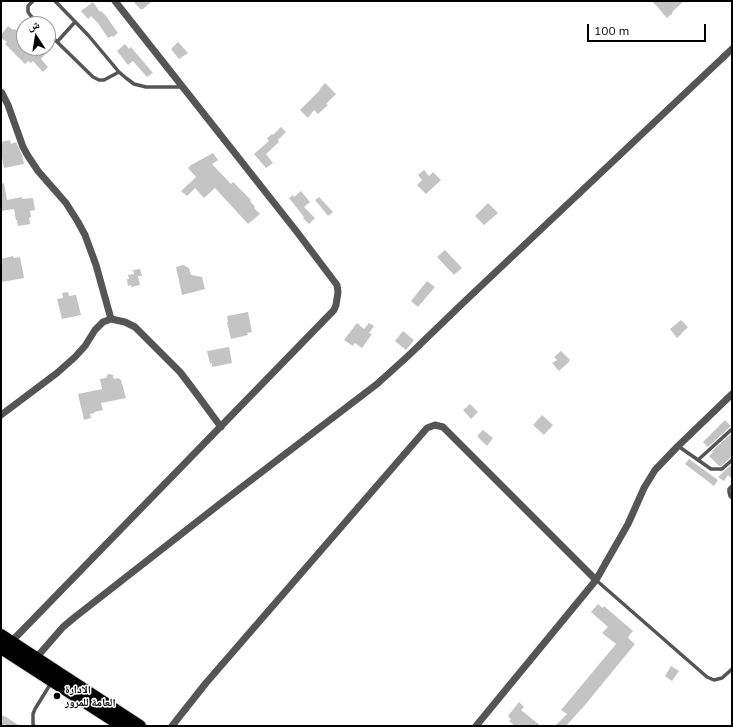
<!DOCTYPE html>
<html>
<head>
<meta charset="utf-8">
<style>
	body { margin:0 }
	#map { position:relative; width:733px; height:727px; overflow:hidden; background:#fff; font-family:Mulish,"Noto Naskh Arabic",sans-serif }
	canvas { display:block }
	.frame { position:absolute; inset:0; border:2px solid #000; pointer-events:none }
	.north { position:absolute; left:16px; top:16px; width:40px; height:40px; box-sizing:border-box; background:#fff; border:1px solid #999; border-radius:50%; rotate:348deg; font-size:11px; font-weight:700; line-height:16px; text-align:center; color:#000 }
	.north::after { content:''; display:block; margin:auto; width:14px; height:18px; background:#000; clip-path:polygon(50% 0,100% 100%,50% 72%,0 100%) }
	.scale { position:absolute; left:587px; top:24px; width:119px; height:18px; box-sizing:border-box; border:2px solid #000; border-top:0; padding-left:5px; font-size:12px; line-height:14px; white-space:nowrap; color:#000; -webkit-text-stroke:3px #fff; paint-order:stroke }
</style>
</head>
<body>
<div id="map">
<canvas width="733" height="727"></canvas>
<div class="frame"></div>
<div class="north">ش</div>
<div class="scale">100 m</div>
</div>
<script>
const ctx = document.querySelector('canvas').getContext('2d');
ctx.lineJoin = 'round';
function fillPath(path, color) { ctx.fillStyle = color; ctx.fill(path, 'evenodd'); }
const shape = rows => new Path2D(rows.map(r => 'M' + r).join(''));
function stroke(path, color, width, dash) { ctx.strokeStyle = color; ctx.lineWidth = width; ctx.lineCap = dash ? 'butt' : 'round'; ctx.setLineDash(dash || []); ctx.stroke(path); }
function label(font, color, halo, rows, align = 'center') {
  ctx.font = font + ' Mulish,"Noto Naskh Arabic",sans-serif'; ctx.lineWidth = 3; ctx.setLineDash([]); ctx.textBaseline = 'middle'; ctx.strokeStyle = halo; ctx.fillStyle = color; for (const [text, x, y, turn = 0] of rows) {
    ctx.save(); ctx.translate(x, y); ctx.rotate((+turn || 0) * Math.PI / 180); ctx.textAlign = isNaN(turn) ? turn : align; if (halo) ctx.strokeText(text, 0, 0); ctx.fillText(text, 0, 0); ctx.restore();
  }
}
fillPath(shape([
	[133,1,152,1,143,9,140,9],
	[652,1,684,1,672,12,673,13,667,18],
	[93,2,100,12,101,11,106,16,118,33,113,37,112,36,108,38,98,23,91,16,88,19,81,11],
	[8,26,13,30,13,29,17,30,24,37,24,48,50,48,41,59,48,67,43,72,33,61,31,63,28,61,25,64,5,44,7,42,1,38,1,35],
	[178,42,188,53,179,59,171,49],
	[125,44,129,49,131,47,153,73,147,77,133,61,128,65,121,56,117,51],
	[325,83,336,94,326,104,328,105,318,114,314,110,308,118,300,110,320,90,319,90],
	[281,127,286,132,278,140,279,142,266,154,273,163,266,168,254,154,269,141,267,138,272,134,273,135],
	[10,140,11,144,16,142,22,155,24,164,4,168,1,153,1,142],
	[213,153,218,160,212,164,231,184,233,182,251,200,250,201,255,207,254,208,260,214,248,224,215,188,204,198,195,188,187,196,181,191,196,177,188,168,191,165],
	[424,170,429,176,433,172,441,180,426,194,417,185,422,180,418,175],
	[4,183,7,200,22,197,22,199,33,198,35,210,30,211,31,217,29,218,30,224,18,226,17,220,16,220,14,209,1,211,1,184],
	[301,191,310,202,304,207,315,218,309,224,303,218,304,217,289,198,293,195,294,197],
	[319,197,333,212,328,216,315,200],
	[488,203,498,213,484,225,475,216],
	[445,250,462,268,454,275,437,257],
	[13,256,14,258,20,257,24,278,2,282,1,278,1,259],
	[183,265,189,268,191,275,202,277,205,289,182,295,176,267],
	[140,269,142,276,138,276,140,285,131,287,131,285,128,286,127,279,129,279,128,275,134,274,133,270],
	[427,281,435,287,418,307,411,301],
	[68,292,69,296,76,295,81,315,62,319,57,299,63,298,62,293],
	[248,312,252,332,247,333,248,335,231,339,227,322,228,322,227,316],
	[681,320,688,327,677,338,670,329],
	[357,323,364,329,369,323,374,326,369,333,372,334,362,348,355,343,353,346,344,340],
	[403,331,414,340,406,350,395,341],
	[229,347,232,363,212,367,212,363,210,364,207,351],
	[561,351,570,360,569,361,570,361,559,371,552,363,557,360,554,357],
	[109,374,113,375,114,379,118,378,121,380,126,398,101,403,103,410,94,412,95,413,90,414,91,418,84,420,78,394,102,389,100,379,106,378,107,375],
	[470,404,478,412,471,419,463,410],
	[542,415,553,425,544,435,533,425],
	[725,420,731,426,708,447,703,442],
	[483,430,493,438,487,446,477,436],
	[732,433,732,457,730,458,721,466,719,466,709,456,713,452,712,451],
	[689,459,718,480,714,486,685,464],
	[732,464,732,479,728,475,724,481,718,477],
	[598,604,603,608,604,606,633,631,628,637,629,638,628,638,635,644,585,705,566,726,555,726,567,714,561,710,616,644,602,633,608,627,591,612],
	[671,666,679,671,672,681,665,676],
	[519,702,524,707,521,710,541,726,515,726,509,721,511,719,508,716],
	[1,715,6,717,20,726,1,726]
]), '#c4c4c4');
const highway = shape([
	[1,635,140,726],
	[1,648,122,726]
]);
stroke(highway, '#dbdbdb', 14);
stroke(shape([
	[33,1,28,6,28,12,31,16,38,24],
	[55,1,88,35,119,72,126,78,134,84,146,87,181,87],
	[48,33,93,77,99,80,104,80,119,72],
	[57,42,75,22],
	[678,446,711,469,722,469,732,460],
	[698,460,732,429],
	[732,486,729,489,729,492,730,496,732,498],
	[596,580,707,677,714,680,722,678,732,669],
	[34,726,33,724,33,714,35,709,51,683]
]), '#555', 3.5);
stroke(shape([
	[2,93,8,105,23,147,28,156,38,171,66,203,78,222,85,235,96,265,111,319],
	[1,415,57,373,75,357,85,346,95,330,103,322,111,319,125,322,135,327,180,372,193,389,221,427],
	[11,642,334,310,336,305,338,292,337,285,297,232,115,1],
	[36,658,63,627,75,617,221,503,377,384,408,356,464,302,732,49],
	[172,726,206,683,427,428,435,425,443,427,596,580],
	[476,726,596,580,628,524,644,488,655,470,678,446,732,394]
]), '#555', 7);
stroke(highway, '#000', 12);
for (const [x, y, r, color] of [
	[57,696,4,"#000"]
]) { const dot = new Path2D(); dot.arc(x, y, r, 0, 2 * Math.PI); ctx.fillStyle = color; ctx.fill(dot); stroke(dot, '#fff', 1.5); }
label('bold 11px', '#000', '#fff', [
	["الادارة",65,690],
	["العامة للمرور",65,703]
], 'left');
</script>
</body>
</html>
